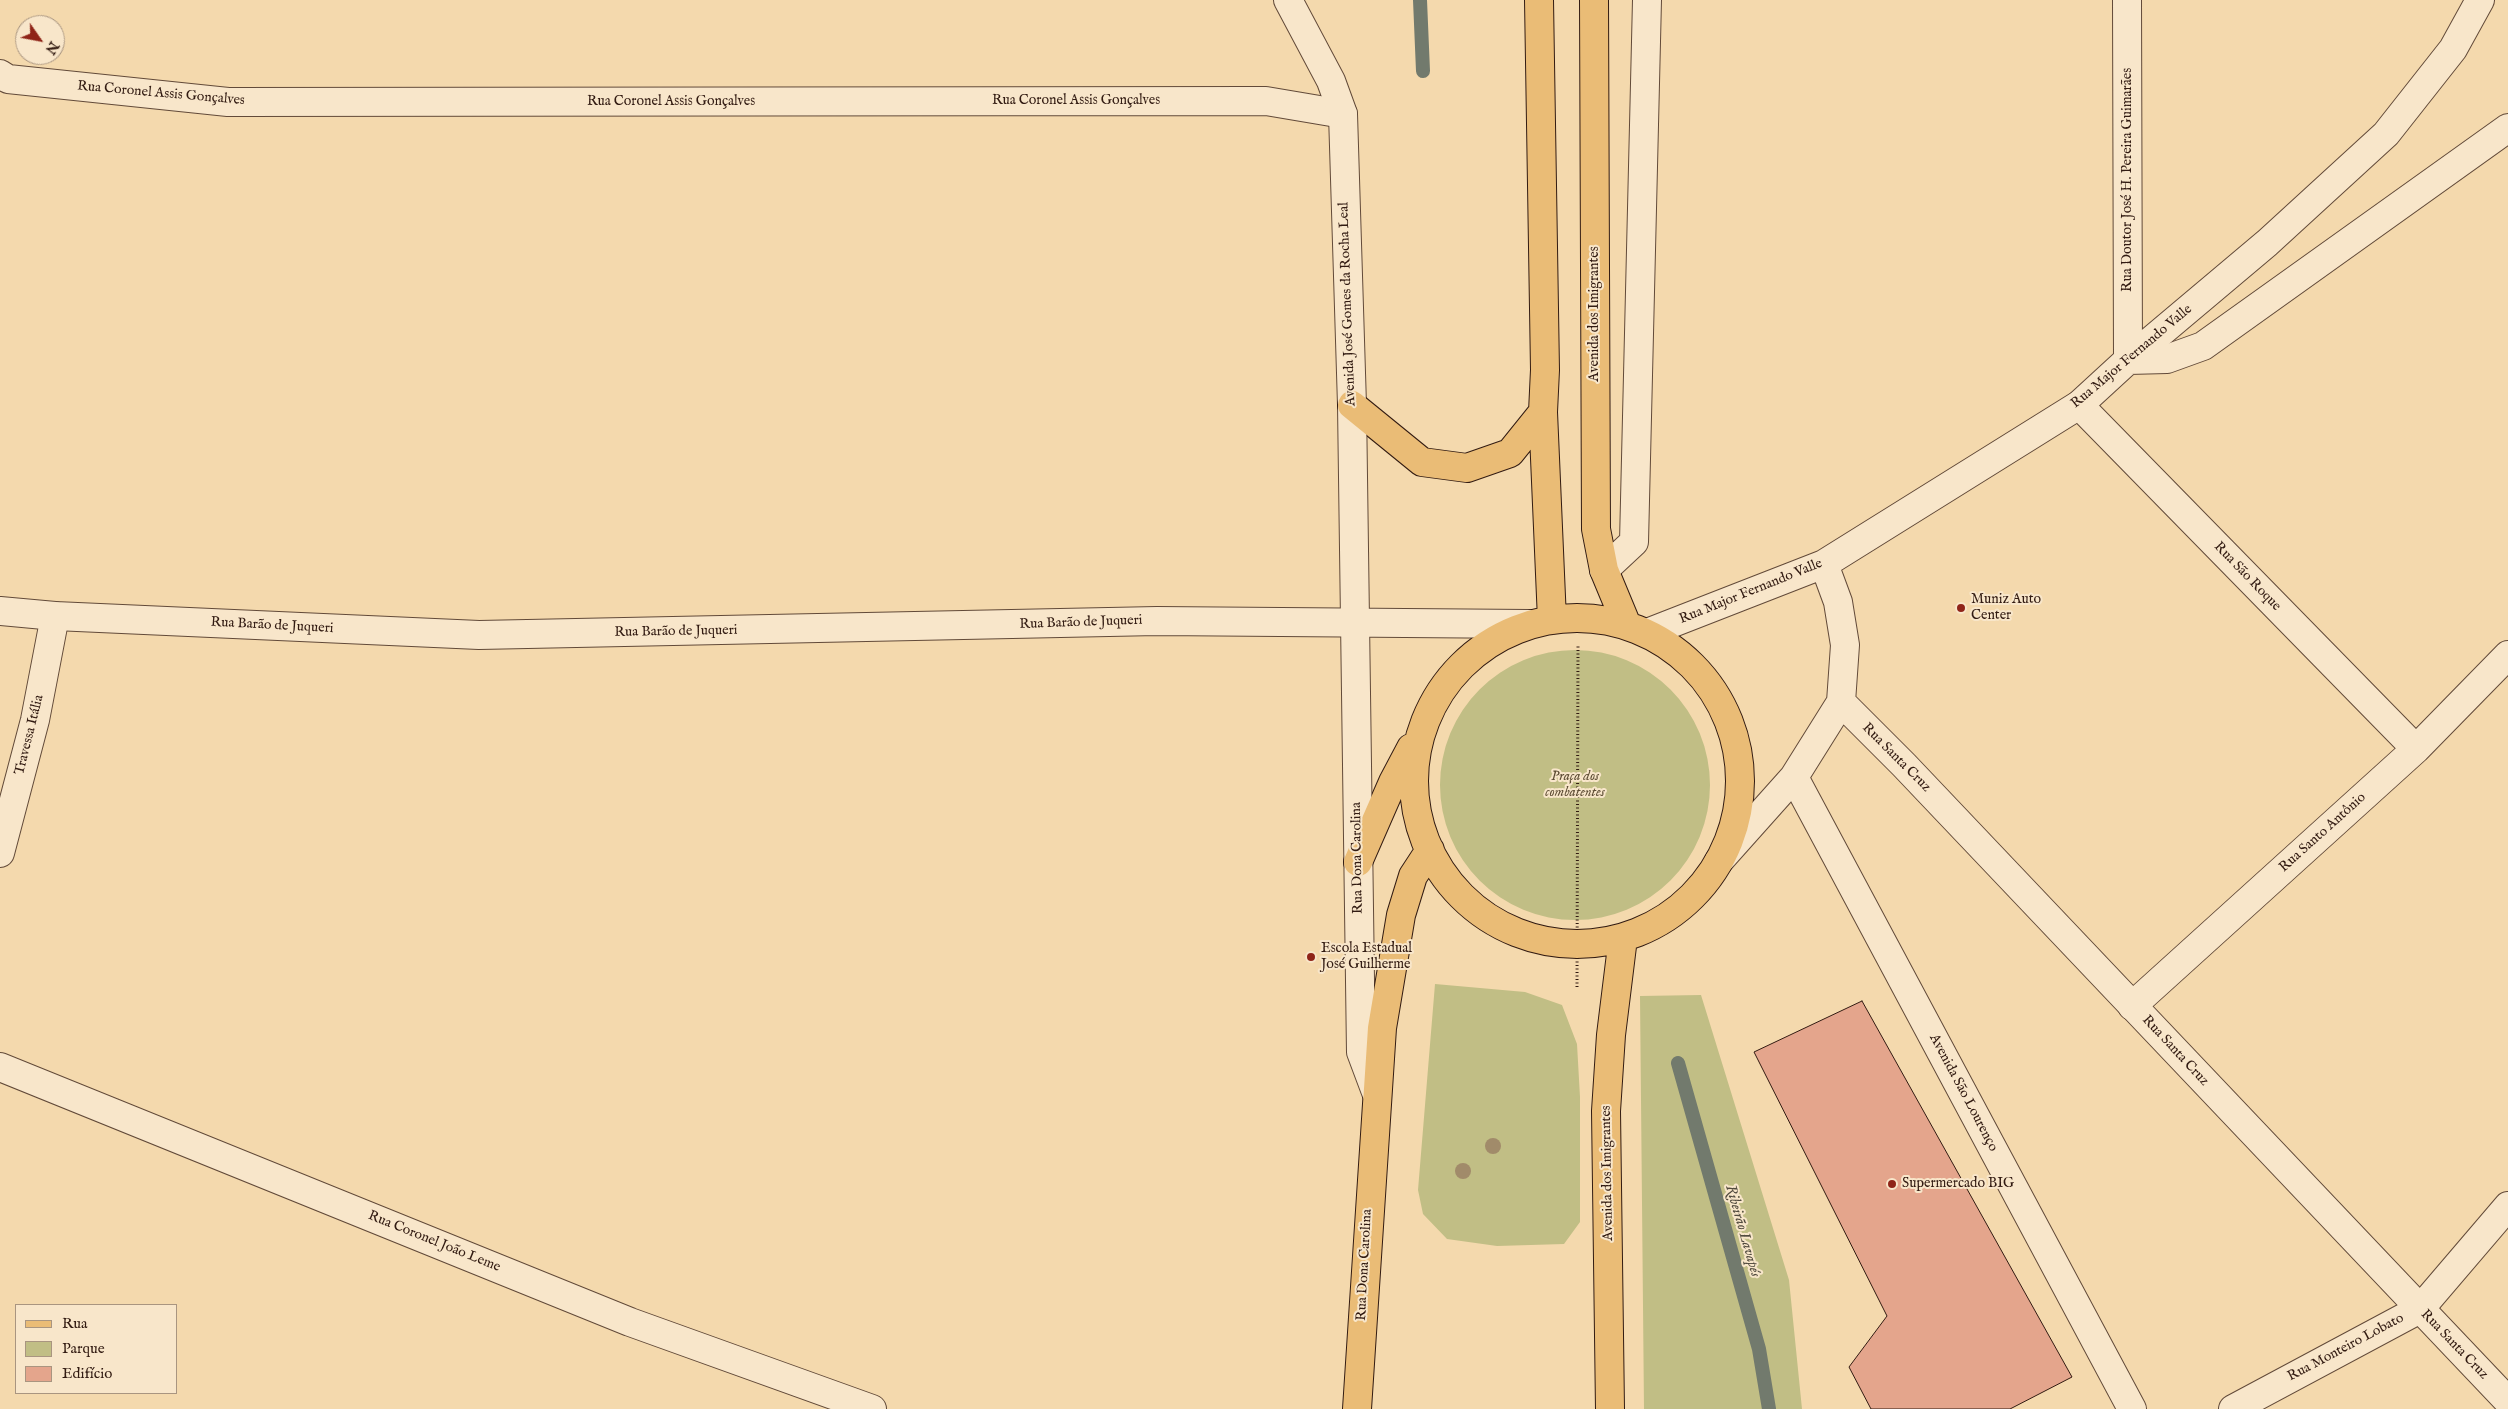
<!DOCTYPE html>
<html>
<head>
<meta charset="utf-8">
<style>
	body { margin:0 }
	#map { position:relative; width:2508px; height:1409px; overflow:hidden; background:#f4d9ad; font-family:"IM FELL English",serif }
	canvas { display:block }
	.legend { position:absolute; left:15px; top:1304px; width:162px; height:90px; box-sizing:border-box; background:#f8e6ca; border:1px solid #a99580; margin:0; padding:6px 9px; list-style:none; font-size:15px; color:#321b12 }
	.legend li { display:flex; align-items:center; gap:10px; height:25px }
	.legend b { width:25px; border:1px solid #a99580 }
	.north { position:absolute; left:15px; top:15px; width:50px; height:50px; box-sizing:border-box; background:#f8e6ca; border:1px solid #a99580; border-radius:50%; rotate:123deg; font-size:14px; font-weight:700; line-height:20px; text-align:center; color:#321b12 }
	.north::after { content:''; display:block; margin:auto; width:18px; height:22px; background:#8f2418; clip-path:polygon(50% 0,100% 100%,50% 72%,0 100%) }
</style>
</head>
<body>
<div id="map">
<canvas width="2508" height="1409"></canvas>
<ul class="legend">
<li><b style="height:6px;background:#eabc76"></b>Rua</li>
<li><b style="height:14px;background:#c1be85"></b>Parque</li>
<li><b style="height:14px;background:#e4a58c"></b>Edifício</li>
</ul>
<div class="north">N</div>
</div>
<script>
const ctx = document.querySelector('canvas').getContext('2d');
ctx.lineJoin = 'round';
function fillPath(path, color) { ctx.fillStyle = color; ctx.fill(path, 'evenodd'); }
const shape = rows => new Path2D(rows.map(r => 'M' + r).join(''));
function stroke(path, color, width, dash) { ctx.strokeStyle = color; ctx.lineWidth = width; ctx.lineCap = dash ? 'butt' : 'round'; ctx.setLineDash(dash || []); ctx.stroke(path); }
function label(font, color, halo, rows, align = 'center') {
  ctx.font = font + ' "IM FELL English",serif'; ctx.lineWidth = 4; ctx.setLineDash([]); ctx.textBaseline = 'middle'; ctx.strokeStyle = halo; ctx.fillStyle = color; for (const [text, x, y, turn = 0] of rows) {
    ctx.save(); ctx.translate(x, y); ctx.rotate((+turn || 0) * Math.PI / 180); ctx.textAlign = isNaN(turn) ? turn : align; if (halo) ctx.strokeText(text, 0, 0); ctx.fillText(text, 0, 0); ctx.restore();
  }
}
fillPath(shape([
	'1440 785a135 135 0 1 1 270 0a135 135 0 1 1-270 0Z',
	[1435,984,1525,992,1562,1005,1577,1044,1580,1097,1580,1222,1564,1244,1497,1246,1447,1239,1423,1214,1418,1190],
	[1701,995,1789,1280,1802,1409,1644,1409,1640,996]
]), '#c1be85');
stroke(shape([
	[1420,0,1423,71],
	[1678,1063,1759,1349,1769,1409]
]), '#727a6d', 14);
const building = shape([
	[1862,1001,2072,1377,2010,1409,1871,1409,1849,1367,1887,1316,1754,1052,1862,1001]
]);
fillPath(building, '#e4a58c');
stroke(building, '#321b12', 1);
const minor = shape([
	[2127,0,2128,360],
	[0,74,8,79,228,102,1266,101,1343,114],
	[2128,360,2267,243,2386,134,2453,49,2480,0],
	[2079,405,2416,749],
	[1604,570,1634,542,1647,0],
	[0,853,35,720,55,616],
	[2132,1006,2416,749,2508,655],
	[2233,1409,2420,1309,2508,1206]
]);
const tertiary = shape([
	[1288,0,1331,81,1343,114,1352,405,1361,1052,1376,1092],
	[0,611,55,616,479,635,1157,621,1529,624],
	[1647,633,1824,564,2079,405,2128,360,2167,359,2203,346,2508,128],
	[1841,702,1904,765,2508,1401],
	[1794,777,2132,1409],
	[1719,861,1794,777,1841,702,1845,645,1838,602,1824,564],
	[0,1067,630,1322,872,1409]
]);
const primary = shape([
	[1539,0,1545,370,1543,412,1552,620],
	[1594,0,1596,529,1604,570,1626,623],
	[1352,405,1422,462,1467,468,1510,453,1543,412],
	'1414 781a163 163 0 1 1 326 0a163 163 0 1 1-326 0Z',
	[1358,862,1393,782,1411,748],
	[1357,1409,1382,1028,1401,915,1413,876,1430,850],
	[1610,1409,1606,1111,1611,1035,1623,938]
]);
stroke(minor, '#624a39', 30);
stroke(tertiary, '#624a39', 30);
stroke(primary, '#321b12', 30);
stroke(shape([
	[1577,987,1578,646]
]), '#321b12', 3, [1, 2.5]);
stroke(minor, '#f8e6ca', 28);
stroke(tertiary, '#f8e6ca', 28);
stroke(primary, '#eabc76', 28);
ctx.fillStyle = '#a18b6a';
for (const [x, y] of [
	[1493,1146],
	[1463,1171]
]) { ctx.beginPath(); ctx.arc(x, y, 8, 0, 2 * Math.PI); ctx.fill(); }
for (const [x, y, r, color] of [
	[1961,608,5,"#8f2418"],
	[1311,957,5,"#8f2418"],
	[1892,1184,5,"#8f2418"]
]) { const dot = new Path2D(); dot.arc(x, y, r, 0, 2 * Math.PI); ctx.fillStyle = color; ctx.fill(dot); stroke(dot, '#f8e6ca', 2); }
label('14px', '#321b12', '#f8e6ca', [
	["Rua Coronel Assis Gonçalves",161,94,5],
	["Rua Coronel Assis Gonçalves",1076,101],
	["Rua Coronel Assis Gonçalves",671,102],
	["Rua Doutor José H. Pereira Guimarães",2128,180,-90],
	["Avenida José Gomes da Rocha Leal",1348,304,-92],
	["Avenida dos Imigrantes",1595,314,-90],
	["Rua Major Fernando Valle",2132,357,-40],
	["Rua São Roque",2247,577,46],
	["Rua Major Fernando Valle",1751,592,-22],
	["Rua Barão de Juqueri",1081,623,-2],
	["Rua Barão de Juqueri",272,626,3],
	["Rua Barão de Juqueri",676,632,-1],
	["Travessa Itália",30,735,-76],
	["Rua Santa Cruz",1896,758,45],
	["Rua Santo Antônio",2323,833,-42],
	["Rua Dona Carolina",1358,858,-91],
	["Rua Santa Cruz",2175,1051,47],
	["Avenida São Lourenço",1963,1093,62],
	["Avenida dos Imigrantes",1608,1173,-91],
	["Rua Coronel João Leme",434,1242,22],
	["Rua Dona Carolina",1365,1265,-87],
	["Rua Santa Cruz",2454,1345,46],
	["Rua Monteiro Lobato",2346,1348,-28]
]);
label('14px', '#321b12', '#f8e6ca', [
	["Muniz Auto",1971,600],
	["Center",1971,616],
	["Escola Estadual",1321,949],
	["José Guilherme",1321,965],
	["Supermercado BIG",1902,1184]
], 'left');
label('italic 14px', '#5d4c34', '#f8e6ca', [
	["Praça dos",1575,777],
	["combatentes",1575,793]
]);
label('italic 15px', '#524b3f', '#f8e6ca', [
	["Ribeirão Lavapés",1742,1231,74]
]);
</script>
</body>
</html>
